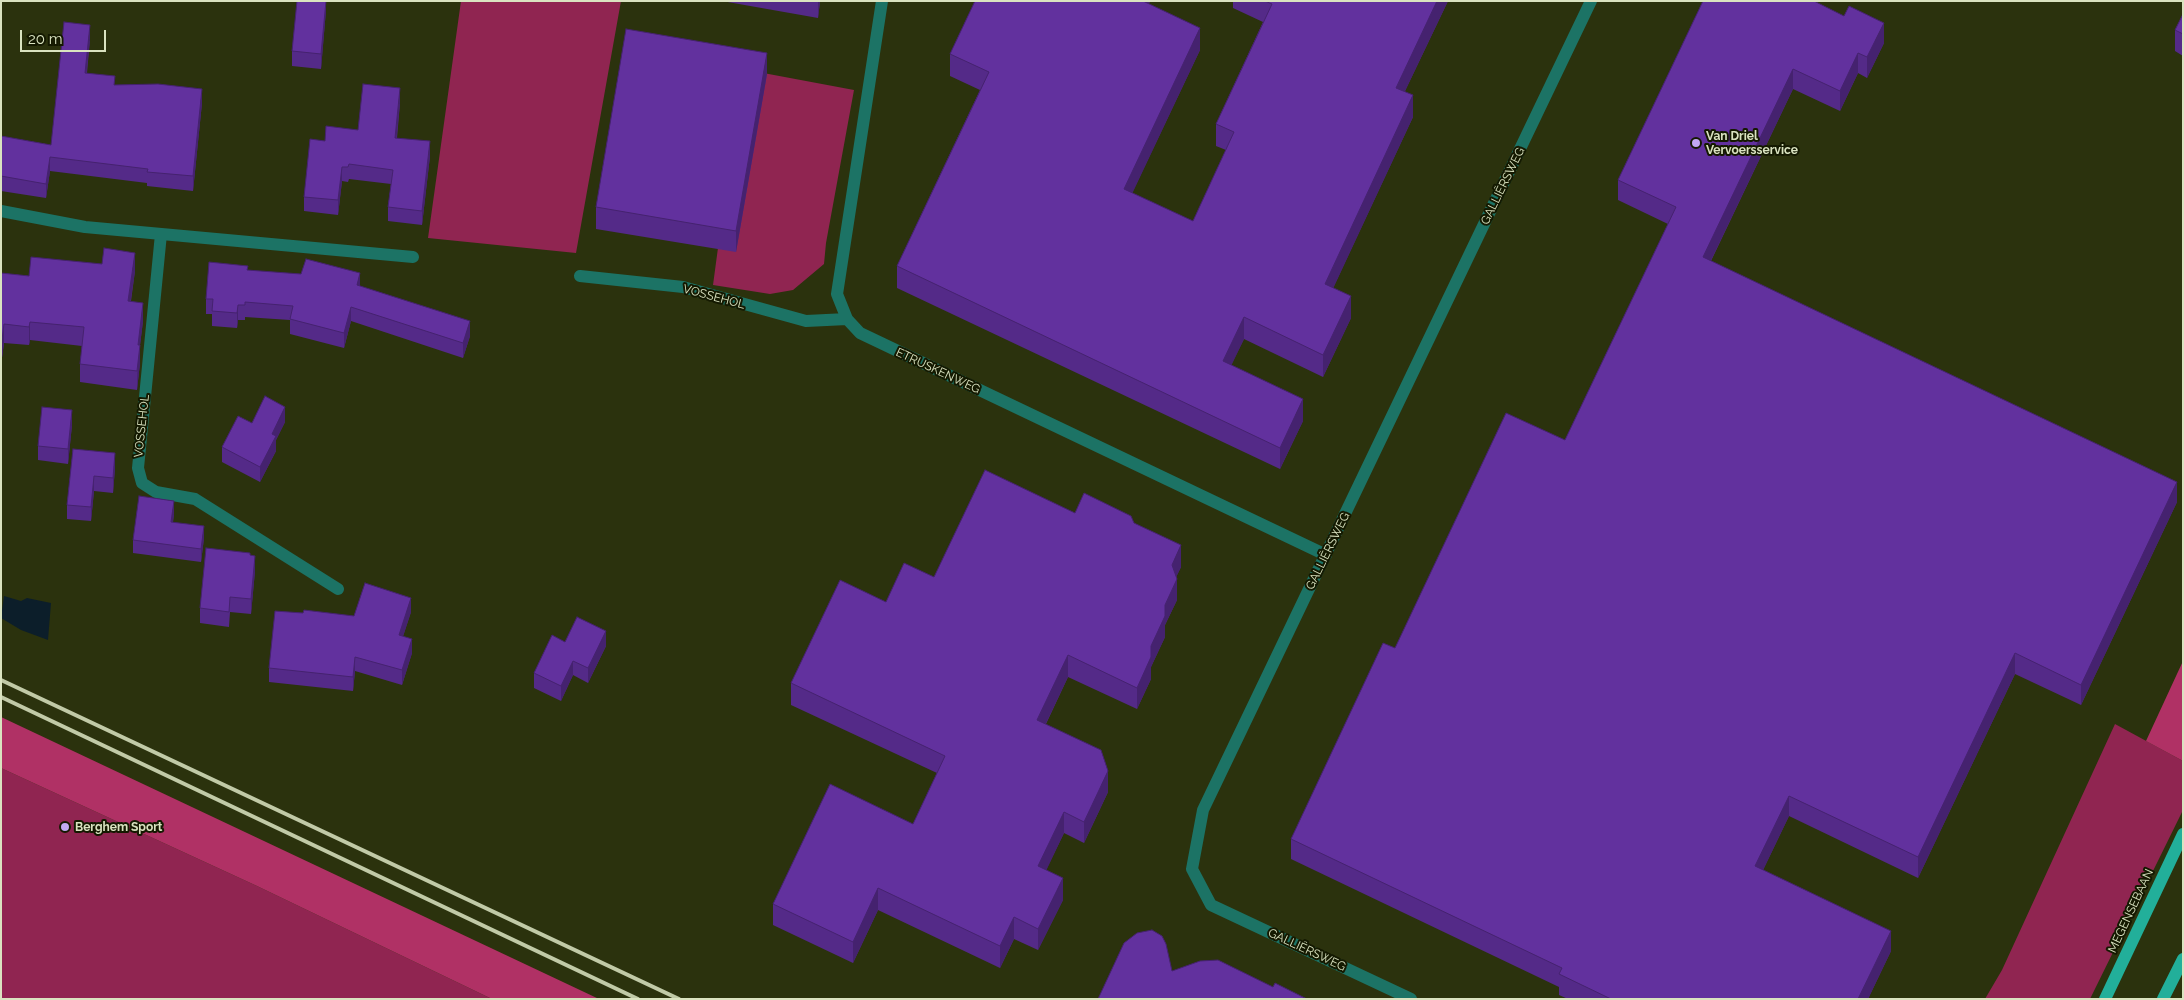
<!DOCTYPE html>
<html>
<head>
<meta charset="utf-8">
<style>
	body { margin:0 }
	#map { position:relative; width:2184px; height:1000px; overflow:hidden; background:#2b320d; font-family:Raleway,sans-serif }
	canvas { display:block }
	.frame { position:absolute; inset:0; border:2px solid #dae3c0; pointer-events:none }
	.scale { position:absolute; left:20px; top:30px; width:86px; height:22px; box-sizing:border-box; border:2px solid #dae3c0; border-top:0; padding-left:6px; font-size:15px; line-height:18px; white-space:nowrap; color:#dae3c0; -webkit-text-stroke:4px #141900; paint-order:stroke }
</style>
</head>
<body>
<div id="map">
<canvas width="2184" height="1000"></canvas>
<div class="frame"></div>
<div class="scale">20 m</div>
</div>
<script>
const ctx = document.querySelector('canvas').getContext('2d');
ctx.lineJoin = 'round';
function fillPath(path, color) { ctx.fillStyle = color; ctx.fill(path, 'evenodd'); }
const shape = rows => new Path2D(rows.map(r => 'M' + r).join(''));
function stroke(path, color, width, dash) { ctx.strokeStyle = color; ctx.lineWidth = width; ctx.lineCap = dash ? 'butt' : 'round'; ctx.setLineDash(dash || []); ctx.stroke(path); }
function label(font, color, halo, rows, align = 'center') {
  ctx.font = font + ' Raleway,sans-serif'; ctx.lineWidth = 4; ctx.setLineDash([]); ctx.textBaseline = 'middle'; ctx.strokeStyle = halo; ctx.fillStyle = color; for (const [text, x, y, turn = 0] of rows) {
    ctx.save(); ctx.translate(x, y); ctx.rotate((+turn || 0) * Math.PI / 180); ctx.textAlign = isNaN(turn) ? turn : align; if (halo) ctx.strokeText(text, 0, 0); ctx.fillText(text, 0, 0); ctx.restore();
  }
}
fillPath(shape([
	[461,1,621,1,576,253,428,238],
	[742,69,854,90,826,243,824,264,793,290,770,294,713,285],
	[2115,724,2183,761,2183,810,2090,999,1985,999,2002,970],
	[1,768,257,886,492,999,1,999]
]), '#902551');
fillPath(shape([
	[2183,661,2183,761,2146,741],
	[1,717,599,999,492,999,257,886,1,768]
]), '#b03165');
fillPath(shape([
	[4,596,21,601,27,598,51,603,48,640,21,630,1,618]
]), '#0c1e2a');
stroke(shape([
	[882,1,837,294,847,319,860,333,1326,555],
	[1,211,85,227,413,257],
	[161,234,138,468,142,483,156,492,195,499,338,589],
	[580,276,683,287,806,321,847,319],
	[1411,999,1211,905,1192,869,1203,810,1591,1]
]), '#1c7365', 12);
stroke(shape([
	[2105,999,2183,834],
	[2163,999,2183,959]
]), '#22af9a', 12);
stroke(shape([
	[1,680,679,999],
	[1,697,638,999]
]), '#c1caa7', 4);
fillPath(shape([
	[326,1,326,10,321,69,292,66,292,51],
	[722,1,820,1,818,18],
	[975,1,1150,1,1149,4,1200,50,1132,193,1193,221,1226,150,1216,146,1216,124,1263,22,1233,8,1233,1,1448,1,1405,91,1413,117,1333,288,1351,318,1323,377,1244,339,1231,365,1303,421,1280,469,897,288,897,266,980,90,950,76,950,54],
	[1703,1,1884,43,1867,78,1858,73,1840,111,1793,89,1711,261,2177,502,2081,705,2015,674,1918,878,1789,816,1763,870,1891,951,1868,999,1568,999,1559,995,1559,987,1291,859,1291,839,1395,648,1565,440,1668,224,1618,200,1618,180],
	[2183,14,2183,56,2175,51,2175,30],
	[90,39,87,73,115,85,202,103,193,191,147,186,147,183,50,171,46,198,1,191,1,136,51,145],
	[767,74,736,252,596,229,596,207],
	[400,103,397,138,430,156,422,225,388,221,388,207,391,184,349,179,348,182,342,181,338,215,304,211,304,197,325,141,358,130],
	[248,270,360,286,470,336,463,358,351,321,344,348,290,334,290,320,245,317,245,320,238,320,237,328,212,326,212,314,206,314,206,299],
	[135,271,131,301,143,321,140,345,140,363,137,390,80,382,80,364,82,346,30,340,29,345,4,343,1,365,1,273,29,276],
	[285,422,276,440,276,451,260,482,222,462,222,447,252,423],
	[72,425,68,464,38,460,38,446],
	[73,449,115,468,113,493,94,491,91,521,67,519,67,505],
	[1075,513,1134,523,1181,567,1176,577,1177,600,1165,625,1165,637,1151,667,1151,679,1137,709,1068,677,1046,724,1108,792,1084,843,1064,833,1046,870,1063,900,1038,950,1014,939,1000,968,878,910,853,963,773,925,773,904,913,824,937,773,791,705,791,683,886,602,934,577],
	[174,514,173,522,204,538,201,562,133,553,133,540],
	[250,555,255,571,251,614,230,612,229,627,200,623,200,608],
	[411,612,403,636,412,653,402,685,355,671,353,691,269,682,269,668,354,616],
	[565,642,606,646,588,683,573,675,561,701,534,688,534,673]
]), '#542a88');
fillPath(shape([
	[326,1,326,10,321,69,321,54],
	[818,1,820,1,818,18],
	[1140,1,1150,1,1140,22],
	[1437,1,1448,1,1396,110,1396,88],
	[1884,23,1884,43,1867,78,1867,57],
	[90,25,90,39,85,87,85,73],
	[1200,28,1200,50,1124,211,1124,189],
	[767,53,767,74,736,252,736,231],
	[1858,53,1858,73,1840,111,1840,91],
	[1793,69,1793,89,1703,277,1703,257],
	[400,88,400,103,395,152,395,138],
	[202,89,202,103,193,191,193,176],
	[1413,95,1413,117,1325,306,1325,284],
	[430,141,430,156,422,225,422,211],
	[50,157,50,171,46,198,46,184],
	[342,167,342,181,338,215,338,200],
	[135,253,135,271,128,319,128,301],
	[360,273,360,288,357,285],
	[1351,296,1351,318,1323,377,1323,355],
	[143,303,143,321,140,345,140,363,137,390,138,345],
	[238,305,238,320,237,328,237,313],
	[351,307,351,321,344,348,344,333],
	[1244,317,1244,339,1223,383,1223,361],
	[470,321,470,336,463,358,463,343],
	[30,322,30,340,29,345,29,327],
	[4,324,4,343,1,365,1,347],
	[1303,399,1303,421,1280,469,1280,448],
	[285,407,285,422,276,440,276,451,260,482,260,467,272,434],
	[72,410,72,425,68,464,68,449],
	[115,453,115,468,113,493,113,478],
	[94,476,94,491,91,521,91,507],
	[2177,482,2177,502,2081,705,2081,685],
	[174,501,174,514,171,535,171,522],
	[204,526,204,538,201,562,201,549],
	[1181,545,1181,567,1172,586,1172,565],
	[255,556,255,571,251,614,251,599],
	[1177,579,1177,600,1165,625,1165,637,1151,667,1151,679,1137,709,1137,688,1165,605],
	[411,598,411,612,399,649,399,635],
	[606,631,606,646,588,683,588,668],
	[412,639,412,653,402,685,402,670],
	[2015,653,2015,674,1918,878,1918,857],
	[1068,655,1068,677,1037,742,1037,720],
	[355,657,355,671,353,691,353,677],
	[573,661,573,675,561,701,561,686],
	[1108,771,1108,792,1084,843,1084,822],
	[1789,796,1789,816,1755,887,1755,866],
	[1064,812,1064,833,1038,888,1038,866],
	[1063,878,1063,900,1038,950,1038,929],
	[878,888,878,910,853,963,853,942],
	[1014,917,1014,939,1000,968,1000,946],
	[1891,931,1891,951,1868,999,1858,999]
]), '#45226f');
const building = shape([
	[297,1,326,1,321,54,292,51,297,1],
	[975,1,1143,1,1200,28,1124,189,1193,221,1234,132,1216,124,1272,4,1265,1,1437,1,1396,88,1413,95,1325,284,1351,296,1323,355,1244,317,1223,361,1303,399,1280,448,897,266,989,72,950,54,975,1],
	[1703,1,1814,1,1844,16,1849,6,1884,23,1867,57,1858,53,1840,91,1793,69,1703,257,2177,482,2081,685,2015,653,1918,857,1789,796,1755,866,1891,931,1858,999,1611,999,1559,974,1562,968,1291,839,1383,643,1395,648,1506,413,1565,440,1676,207,1618,180,1703,1],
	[2183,14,2183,34,2175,30,2183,14],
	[64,22,90,25,85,73,115,76,114,85,158,84,202,89,193,176,147,172,148,169,50,157,46,184,1,176,1,136,51,145,64,22],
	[626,29,767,53,736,231,596,207,626,29],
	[363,84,400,88,395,138,430,141,422,211,388,207,393,170,349,164,348,167,342,167,338,200,304,197,310,139,325,141,326,126,358,130,363,84],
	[104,248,135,253,128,301,143,303,138,345,140,345,137,371,80,364,84,327,30,322,29,327,4,324,1,347,1,273,29,276,31,257,102,264,104,248],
	[306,259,360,273,357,285,470,321,463,343,351,307,344,333,290,319,293,306,245,302,245,305,238,305,237,313,212,311,213,299,206,299,209,262,248,266,247,270,301,274,306,259],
	[265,396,285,407,272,434,276,436,260,467,222,447,238,416,252,423,265,396],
	[42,407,72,410,68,449,38,446,42,407],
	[73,449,115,453,113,478,94,476,91,507,67,505,73,449],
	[985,470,1075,513,1084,493,1131,516,1134,523,1181,545,1172,565,1177,579,1165,605,1165,616,1151,646,1151,657,1137,688,1068,655,1037,720,1101,750,1108,771,1084,822,1064,812,1038,866,1063,878,1038,929,1014,917,1000,946,878,888,853,942,773,904,830,784,913,824,945,756,791,683,840,580,886,602,904,563,934,577,985,470],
	[139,496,174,501,171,522,204,526,201,549,133,540,139,496],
	[206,548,250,553,250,555,255,556,251,599,230,597,229,612,200,608,206,548],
	[365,583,411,598,399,635,412,639,402,670,355,657,353,677,269,668,275,611,303,613,304,610,354,616,365,583],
	[577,617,606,631,588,668,573,661,561,686,534,673,552,635,565,642,577,617],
	[1152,930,1162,936,1166,944,1172,971,1200,961,1218,960,1273,987,1275,983,1307,999,1098,999,1124,943,1137,933,1152,930]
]);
fillPath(building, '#62319e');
stroke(building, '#45226f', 1);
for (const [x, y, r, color] of [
	[1696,143,5,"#c2a8f3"],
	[65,827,5,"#c2a8f3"]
]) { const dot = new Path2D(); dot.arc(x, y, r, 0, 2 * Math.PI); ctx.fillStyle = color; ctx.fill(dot); stroke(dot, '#141900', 2); }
label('bold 12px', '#dae3c0', '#141900', [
	["Van Driel",1706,136],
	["Vervoersservice",1706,150],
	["Berghem Sport",75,827]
], 'left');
label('12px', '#dae3c0', '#141900', [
	["GALLIËRSWEG",1503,186,-64],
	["VOSSEHOL",714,297,15],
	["ETRUSKENWEG",938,371,25],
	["VOSSEHOL",142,426,-84],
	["GALLIËRSWEG",1328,551,-64],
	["MEGENSEBAAN",2131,911,-65],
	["GALLIËRSWEG",1307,950,25]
]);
</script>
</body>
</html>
